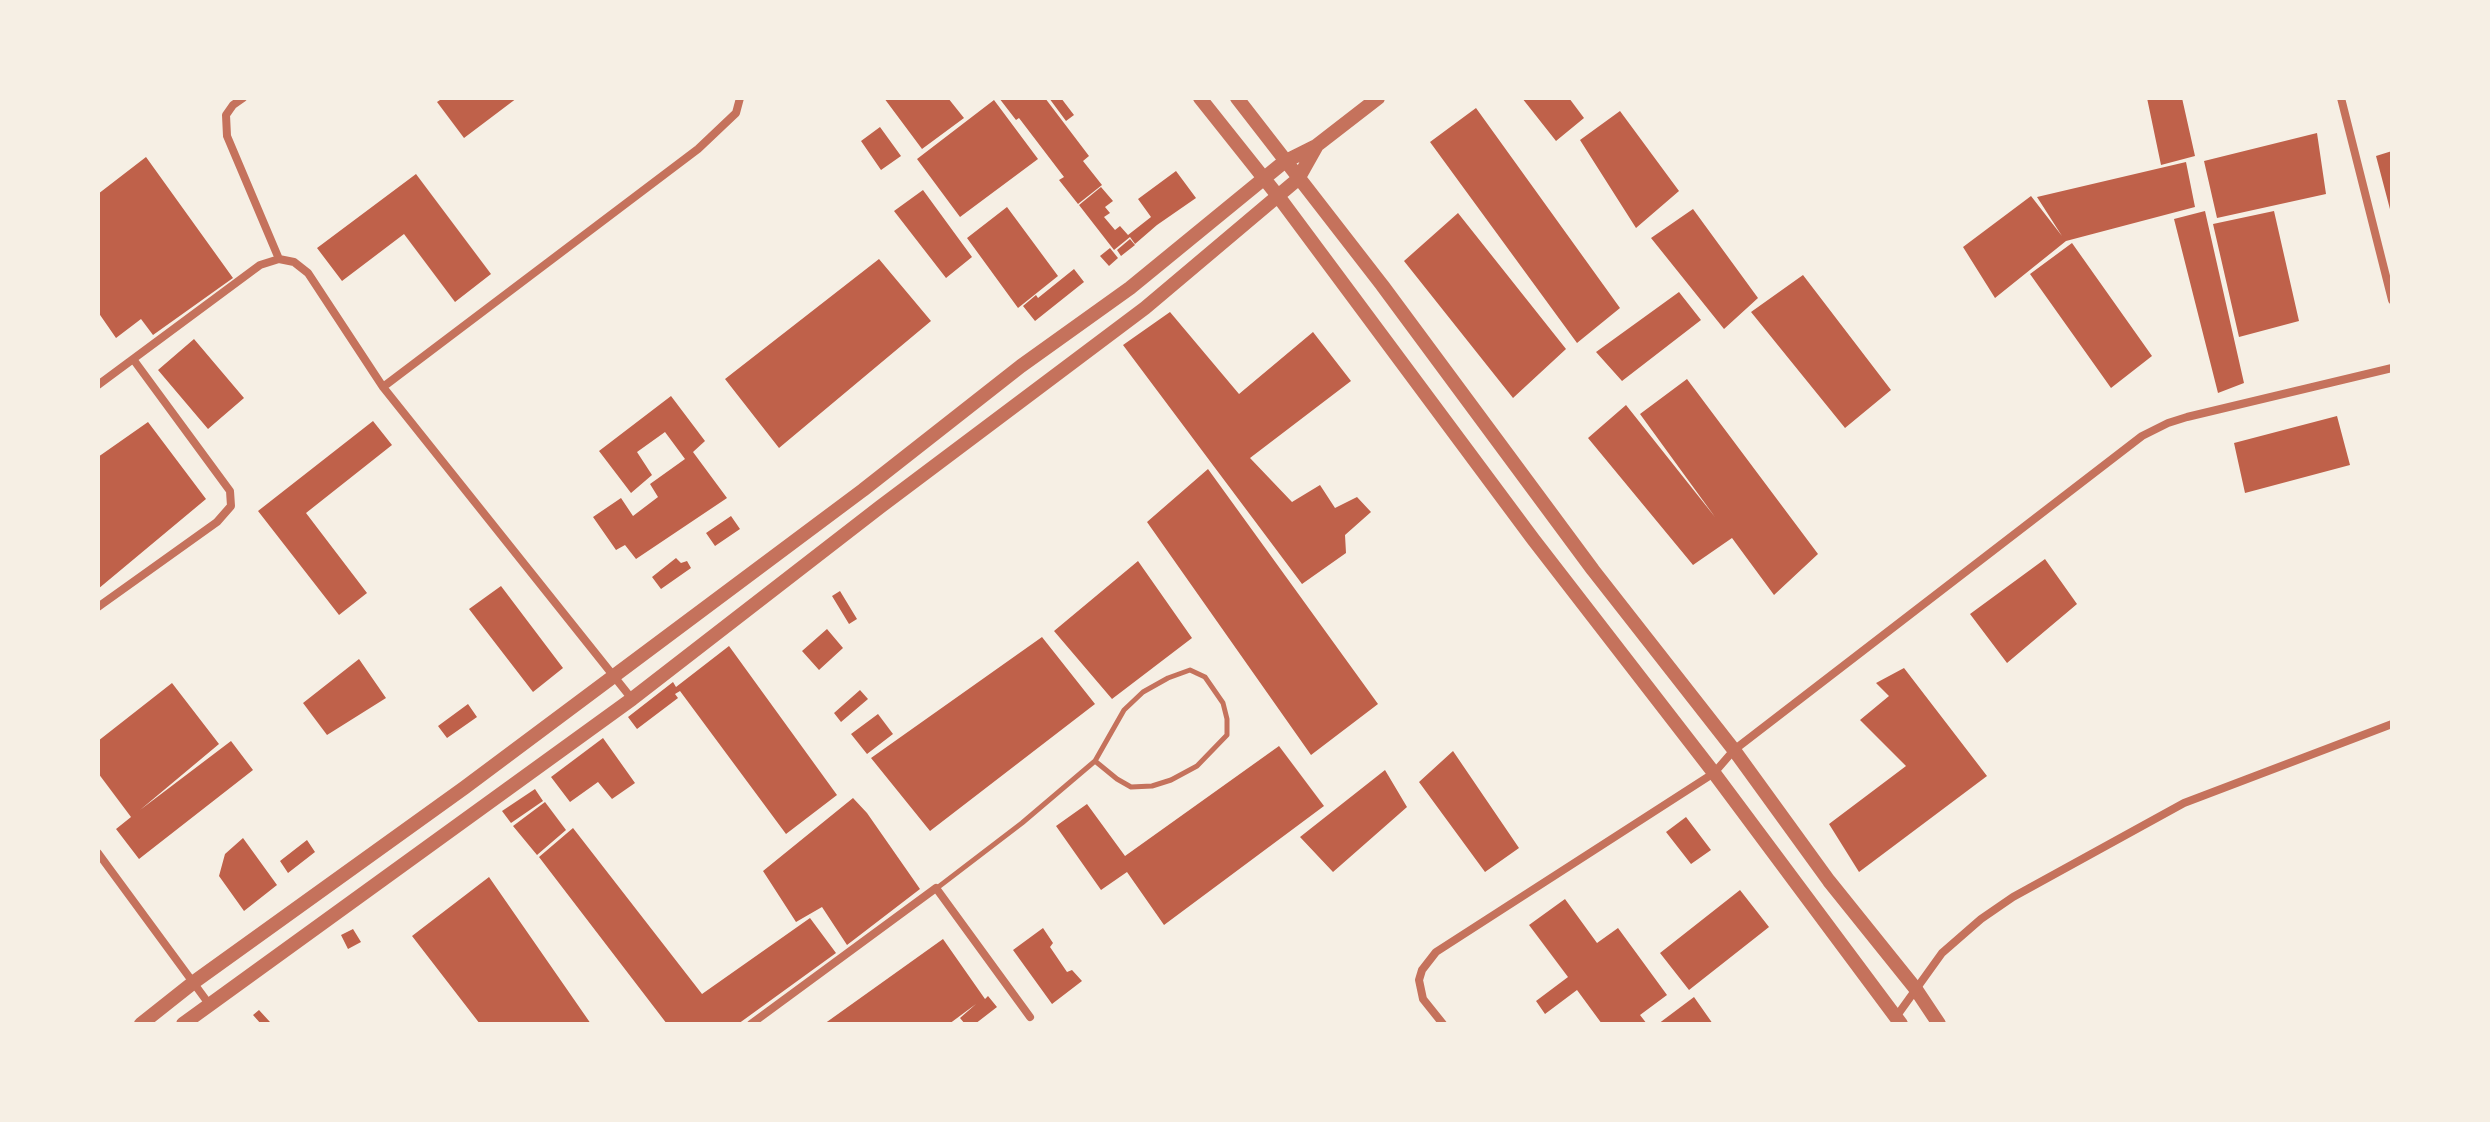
<!DOCTYPE html>
<html>
<head>
<meta charset="utf-8">
<style>
	body { margin:0 }
	#map { position:relative; width:2490px; height:1122px; overflow:hidden; background:#f6efe4; font-family:"Fira Sans Condensed",sans-serif }
	canvas { display:block }
	.frame { position:absolute; inset:0; border:100px solid #f6efe4; pointer-events:none }
</style>
</head>
<body>
<div id="map">
<canvas width="2490" height="1122"></canvas>
<div class="frame"></div>
</div>
<script>
const ctx = document.querySelector('canvas').getContext('2d');
ctx.lineJoin = 'round';
function fillPath(path, color) { ctx.fillStyle = color; ctx.fill(path, 'evenodd'); }
const shape = rows => new Path2D(rows.map(r => 'M' + r).join(''));
function stroke(path, color, width, dash) { ctx.strokeStyle = color; ctx.lineWidth = width; ctx.lineCap = dash ? 'butt' : 'round'; ctx.setLineDash(dash || []); ctx.stroke(path); }
fillPath(shape([
	[443,98,517,98,464,138,437,102],
	[884,98,948,98,964,118,922,149],
	[999,98,1045,98,1089,156,1083,161,1102,185,1078,204,1059,180,1064,177,1019,118,1016,120],
	[1049,98,1061,98,1074,115,1066,121],
	[1522,98,1569,98,1584,118,1556,141],
	[2147,98,2182,98,2195,156,2161,165],
	[994,100,1038,159,960,217,917,159],
	[1476,108,1620,308,1577,343,1430,142],
	[1620,111,1679,191,1636,228,1580,140],
	[880,127,901,156,881,170,861,141],
	[2317,133,2326,194,2217,218,2204,161],
	[2392,151,2392,213,2391,213,2376,156],
	[146,157,233,278,153,335,141,319,116,338,98,312,98,194],
	[2186,162,2195,207,2066,241,1995,298,1963,247,2031,196,2062,236,2037,197],
	[1176,171,1196,198,1157,225,1135,244,1130,237,1114,250,1079,205,1101,187,1113,201,1105,207,1110,213,1104,217,1115,230,1120,226,1128,235,1151,217,1138,199],
	[416,174,491,274,455,302,404,234,342,281,317,248],
	[923,190,972,257,946,278,894,211],
	[1007,207,1058,276,1018,308,967,238],
	[1693,209,1758,298,1724,329,1651,238],
	[2205,211,2244,383,2218,393,2174,219],
	[2274,211,2299,321,2239,337,2213,224],
	[1458,213,1566,349,1513,398,1404,261],
	[1130,239,1135,245,1121,256,1117,250],
	[2072,243,2152,356,2111,388,2030,274],
	[1110,248,1118,258,1109,266,1100,256],
	[879,259,931,321,779,448,725,379],
	[1074,269,1084,282,1035,321,1023,306,1036,295,1038,298],
	[1803,275,1891,390,1845,428,1751,312],
	[1679,292,1701,320,1622,381,1596,352],
	[1170,312,1239,394,1313,332,1351,381,1250,458,1292,502,1320,485,1335,508,1357,497,1371,512,1345,535,1346,553,1302,584,1123,345],
	[194,339,244,398,208,429,158,370],
	[1687,379,1818,554,1774,595,1732,538,1693,565,1588,438,1626,405,1715,517,1640,414],
	[671,396,705,441,693,452,727,498,636,559,625,545,616,550,593,517,621,498,633,516,658,497,650,484,685,459,665,432,637,452,652,475,631,493,599,451],
	[2337,416,2350,465,2245,493,2234,443],
	[373,421,392,445,306,513,367,593,339,615,258,511],
	[148,422,206,499,98,589,98,457],
	[1208,469,1378,704,1311,755,1147,522],
	[731,516,740,529,715,546,706,533],
	[676,558,681,563,687,561,691,568,661,589,652,577],
	[2045,559,2077,604,2007,663,1970,614],
	[1138,561,1192,638,1112,699,1054,631],
	[501,586,563,668,533,692,469,609],
	[840,591,857,619,849,624,832,596],
	[827,629,843,648,819,670,802,651],
	[1042,637,1095,704,930,831,871,758],
	[729,646,837,795,786,834,680,691,675,694,678,698,637,729,628,717,673,682,676,687],
	[359,659,386,698,327,735,303,703],
	[1904,668,1987,776,1859,872,1829,824,1906,766,1860,720,1889,696,1876,683],
	[172,683,219,744,140,810,231,741,253,770,139,859,116,829,131,817,98,773,98,741],
	[860,690,868,699,841,722,834,713],
	[468,704,477,717,447,738,438,726],
	[878,714,893,734,867,754,851,734],
	[603,738,635,783,612,799,598,782,570,802,551,777],
	[1279,746,1324,806,1164,925,1127,872,1101,890,1056,826,1087,804,1125,856],
	[1453,751,1519,848,1485,872,1419,782],
	[1385,770,1407,807,1333,872,1300,837],
	[535,789,543,801,511,823,502,811],
	[853,798,867,813,920,889,847,945,822,907,796,922,763,871],
	[545,802,566,830,537,855,513,826],
	[1686,817,1711,850,1691,864,1666,832],
	[573,828,702,994,810,918,836,953,738,1024,667,1024,539,857],
	[243,838,277,885,244,911,219,876,225,854],
	[307,840,315,852,288,873,280,861],
	[489,877,591,1024,480,1024,412,936],
	[1740,890,1769,927,1689,990,1660,953],
	[1565,899,1597,943,1618,928,1667,995,1640,1015,1647,1024,1602,1024,1577,990,1545,1014,1536,1001,1568,977,1529,925],
	[1043,928,1053,943,1050,947,1067,972,1072,970,1082,981,1052,1004,1013,950],
	[353,929,361,942,348,949,341,935],
	[943,939,985,999,988,996,997,1007,975,1024,965,1024,960,1018,976,1004,949,1024,824,1024],
	[1694,997,1713,1024,1658,1024],
	[259,1010,270,1022,268,1024,261,1024,253,1015]
]), '#bf614a');
stroke(shape([
	[937,888,1022,823,1095,761,1124,710,1143,692,1168,678,1190,670,1205,677,1223,703,1227,719,1227,735,1197,766,1171,780,1152,786,1131,787,1117,779,1095,761]
]), '#c5725c', 5);
stroke(shape([
	[243,98,233,105,226,115,227,136,279,259],
	[2341,98,2392,300],
	[98,385,260,265,279,259,294,262,308,273,383,387,632,699],
	[383,387,698,149,736,113,740,98],
	[98,607,217,522,231,506,230,491,133,359],
	[98,853,209,1004],
	[1896,1017,1942,953,1981,919,2013,897,2184,803,2392,724],
	[751,1024,936,888,1030,1017],
	[1443,1024,1423,999,1419,980,1422,970,1436,952,1714,773,1734,750,2142,436,2168,423,2187,417,2392,368]
]), '#c5725c', 8);
stroke(shape([
	[1200,98,1278,196,1533,539,1714,773,1901,1024],
	[1237,98,1382,285,1593,570,1734,750,1829,881,1915,988,1939,1024],
	[141,1024,194,982,464,788,863,490,1021,366,1130,288,1284,162,1316,146,1378,98],
	[183,1024,632,699,880,507,1145,308,1298,179,1316,147]
]), '#c5725c', 14);
</script>
</body>
</html>
